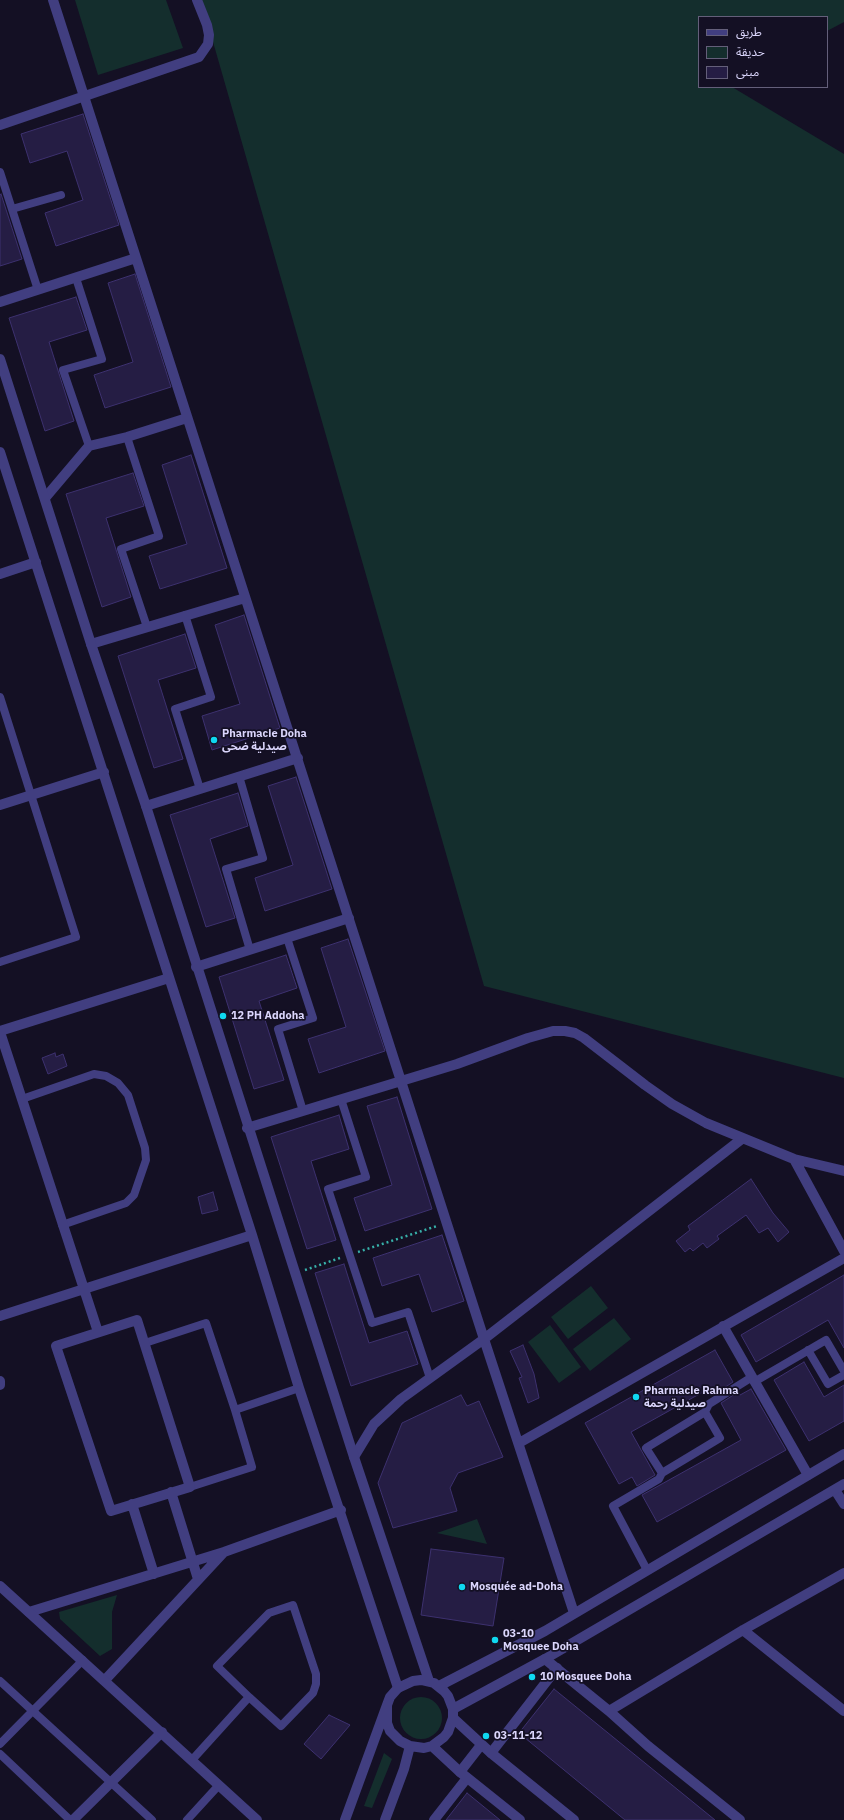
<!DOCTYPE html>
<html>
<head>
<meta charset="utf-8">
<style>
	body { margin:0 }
	#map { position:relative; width:844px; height:1820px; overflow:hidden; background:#141024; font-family:"IBM Plex Sans","Noto Sans Arabic",sans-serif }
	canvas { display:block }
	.legend { position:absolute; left:698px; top:16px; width:130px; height:72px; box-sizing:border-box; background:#141024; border:1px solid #645f7a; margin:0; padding:5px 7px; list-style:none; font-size:12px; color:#dbd6fc }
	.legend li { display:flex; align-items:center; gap:8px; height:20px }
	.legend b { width:20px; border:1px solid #645f7a }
</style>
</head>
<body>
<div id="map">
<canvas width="844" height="1820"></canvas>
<ul class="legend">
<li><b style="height:5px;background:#413e80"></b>طريق</li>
<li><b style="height:11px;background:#142e2d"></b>حديقة</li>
<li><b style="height:11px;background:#251d44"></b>مبنى</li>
</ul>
</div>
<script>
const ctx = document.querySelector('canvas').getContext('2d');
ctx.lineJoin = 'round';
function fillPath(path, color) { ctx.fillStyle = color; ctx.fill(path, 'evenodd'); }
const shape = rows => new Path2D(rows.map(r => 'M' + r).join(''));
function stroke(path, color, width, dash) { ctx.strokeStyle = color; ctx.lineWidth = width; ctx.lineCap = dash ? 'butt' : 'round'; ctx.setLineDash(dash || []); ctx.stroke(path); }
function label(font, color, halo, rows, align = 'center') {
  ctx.font = font + ' "IBM Plex Sans","Noto Sans Arabic",sans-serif'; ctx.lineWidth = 3.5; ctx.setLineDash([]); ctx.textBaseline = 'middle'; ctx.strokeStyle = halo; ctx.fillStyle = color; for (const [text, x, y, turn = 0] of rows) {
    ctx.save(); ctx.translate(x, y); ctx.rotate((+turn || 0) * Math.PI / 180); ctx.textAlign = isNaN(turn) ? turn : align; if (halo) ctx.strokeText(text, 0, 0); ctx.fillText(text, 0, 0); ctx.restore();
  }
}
fillPath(shape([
	[75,0,166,0,183,48,98,75],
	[201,0,844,0,844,22,827,31,827,17,699,17,699,87,732,87,844,154,844,1078,484,986],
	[591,1286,608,1308,568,1339,551,1317],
	[614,1318,631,1339,590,1371,573,1349],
	[550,1325,581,1367,559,1383,528,1342],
	[477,1519,487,1544,437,1533],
	[117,1595,112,1612,112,1649,100,1656,60,1619,59,1612],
	'400 1718a21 21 0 1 1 42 0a21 21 0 1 1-42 0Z',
	[384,1753,392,1759,372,1808,364,1806]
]), '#142e2d');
const building = shape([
	[83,114,119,225,56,246,45,213,83,200,67,151,30,163,21,134,83,114],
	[1,194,22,259,0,266,0,195,1,194],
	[135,274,171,387,105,408,94,375,133,362,108,283,135,274],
	[76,297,87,330,49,342,74,421,45,431,9,318,76,297],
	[191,455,227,568,160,589,149,556,187,544,162,465,191,455],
	[133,473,144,506,106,518,131,597,102,607,66,494,133,473],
	[244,615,280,728,212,750,202,716,240,704,215,625,244,615],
	[185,634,196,668,158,680,183,759,154,768,118,656,185,634],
	[296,777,332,889,265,911,255,878,293,865,268,786,296,777],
	[238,793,248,826,210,839,235,918,206,927,170,815,238,793],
	[348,939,385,1051,319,1073,308,1039,346,1027,321,948,348,939],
	[286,955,297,988,259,1001,284,1080,254,1089,219,977,286,955],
	[55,1053,56,1057,63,1054,67,1066,48,1074,42,1058,55,1053],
	[397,1097,432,1209,365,1231,354,1198,392,1185,367,1106,397,1097],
	[339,1115,349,1149,311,1161,336,1240,307,1249,271,1137,339,1115],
	[751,1179,773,1213,789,1232,778,1242,768,1228,759,1233,746,1215,717,1236,719,1239,707,1248,703,1243,693,1251,690,1248,685,1252,676,1241,690,1230,688,1226,751,1179],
	[213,1192,218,1210,202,1214,198,1197,213,1192],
	[442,1235,464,1301,432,1312,419,1274,382,1286,373,1258,442,1235],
	[344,1264,369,1343,407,1331,418,1364,351,1386,315,1273,344,1264],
	[844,1275,844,1348,828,1320,756,1362,741,1335,844,1275],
	[523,1345,534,1374,539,1398,528,1403,519,1378,522,1377,510,1351,523,1345],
	[715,1350,733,1382,715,1394,712,1387,631,1432,655,1475,637,1486,632,1477,619,1484,585,1423,715,1350],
	[804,1362,824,1397,844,1385,844,1421,809,1441,774,1380,804,1362],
	[751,1389,786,1450,657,1522,642,1495,741,1440,721,1403,738,1392,740,1395,751,1389],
	[461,1395,467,1406,479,1401,503,1457,458,1473,450,1488,457,1511,393,1528,378,1483,402,1423,461,1395],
	[431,1549,504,1558,493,1626,421,1615,431,1549],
	[554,1689,715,1820,625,1820,519,1733,554,1689],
	[329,1715,350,1725,321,1759,304,1744,329,1715],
	[467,1793,500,1820,446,1820,467,1793]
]);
fillPath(building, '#251d44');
stroke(building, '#3d316f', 1);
stroke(shape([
	[358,1252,437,1226],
	[305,1270,340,1258]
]), '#37b0a9', 2.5, [2, 3]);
stroke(shape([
	[0,172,38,290],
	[12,209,61,195],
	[76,278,102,359,63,370,89,446],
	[127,437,159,536,121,549,147,627],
	[185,615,211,697,175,709,200,789],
	[0,697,76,937,0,962],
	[239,776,263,858,226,869,250,950],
	[287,938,313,1018,278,1029,303,1111],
	[22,1099,94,1074,106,1076,118,1083,128,1095,145,1148,146,1160,134,1195,126,1203,62,1225],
	[341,1099,366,1177,328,1189,372,1323,408,1312,430,1378],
	[145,1343,206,1323,235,1410],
	[808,1350,828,1384,844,1375],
	[754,1382,826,1340,844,1371],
	[705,1412,720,1438,662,1473,646,1448,705,1412,709,1404,752,1377],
	[190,1487,252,1467,235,1410,299,1388],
	[647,1570,613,1506,659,1479,662,1473],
	[0,1681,152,1820],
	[0,1744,83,1660],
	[0,1754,70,1820],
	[192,1760,249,1697,281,1726,313,1693,316,1684,316,1674,293,1605,269,1613,217,1666,249,1697],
	[187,1820,219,1785]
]), '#413e80', 8);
stroke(shape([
	[491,1753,557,1668],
	[460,1772,481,1745],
	[434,1820,467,1778]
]), '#413e80', 10);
stroke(shape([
	[53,0,484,1339,574,1613],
	[0,125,199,57,208,44,209,35,207,25,197,0],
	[0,302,136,258],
	[0,452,252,1235,299,1388,398,1688],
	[45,498,89,446,127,437,187,418],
	[0,574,36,562],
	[91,644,245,598],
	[0,805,104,772],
	[146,806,298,758],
	[196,967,349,918],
	[0,1031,169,978],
	[0,1032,98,1332],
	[247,1128,457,1064,528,1038,553,1031,565,1031,575,1033,584,1038,645,1085,672,1104,706,1123,794,1159,844,1171],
	[794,1159,844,1251],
	[0,1316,252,1235],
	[137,1320,190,1487,111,1511,56,1346,137,1320],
	[723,1326,808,1475],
	[0,1381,0,1385],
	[519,1443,844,1258],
	[354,1457,374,1424,401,1399,484,1339,743,1138],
	[835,1490,844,1504],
	[171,1492,198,1579],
	[132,1504,154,1574],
	[29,1612,224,1552,341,1510],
	[743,1630,844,1711],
	[545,1659,609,1711,648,1746,740,1820],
	[105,1680,223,1553],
	[609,1711,743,1630,844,1573],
	[73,1820,162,1732]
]), '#413e80', 10);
stroke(shape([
	[0,359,91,644,146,806,354,1457,429,1681],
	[0,1586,257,1820],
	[439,1686,545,1631,844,1454],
	[453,1709,545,1659,844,1484],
	[453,1718,491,1753,574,1820],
	[432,1746,460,1772,520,1820],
	[345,1820,387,1705,390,1697,398,1688,413,1681,421,1680,434,1683,444,1691,448,1696,453,1709,453,1718,448,1732,444,1737,432,1746,424,1748,410,1746,400,1741,390,1731,387,1723,387,1705],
	[385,1820,404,1769,410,1746]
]), '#413e80', 10);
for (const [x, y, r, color] of [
	[214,740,4,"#0fd8f0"],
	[223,1016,4,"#0fd8f0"],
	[636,1397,4,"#0fd8f0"],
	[462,1587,4,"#0fd8f0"],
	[495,1640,4,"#0fd8f0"],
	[532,1677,4,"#0fd8f0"],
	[486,1736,4,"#0fd8f0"]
]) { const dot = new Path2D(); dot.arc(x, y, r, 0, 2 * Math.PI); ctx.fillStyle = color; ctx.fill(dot); stroke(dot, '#141024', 1.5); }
label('bold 11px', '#dbd6fc', '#141024', [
	["Pharmacie Doha",222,734],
	["صيدلية ضحى",222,747],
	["12 PH Addoha",231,1016],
	["Pharmacie Rahma",644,1391],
	["صيدلية رحمة",644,1404],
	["Mosquée ad-Doha",470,1587],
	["03-10",503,1634],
	["Mosquee Doha",503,1647],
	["10 Mosquee Doha",540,1677],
	["03-11-12",494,1736]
], 'left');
</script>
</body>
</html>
